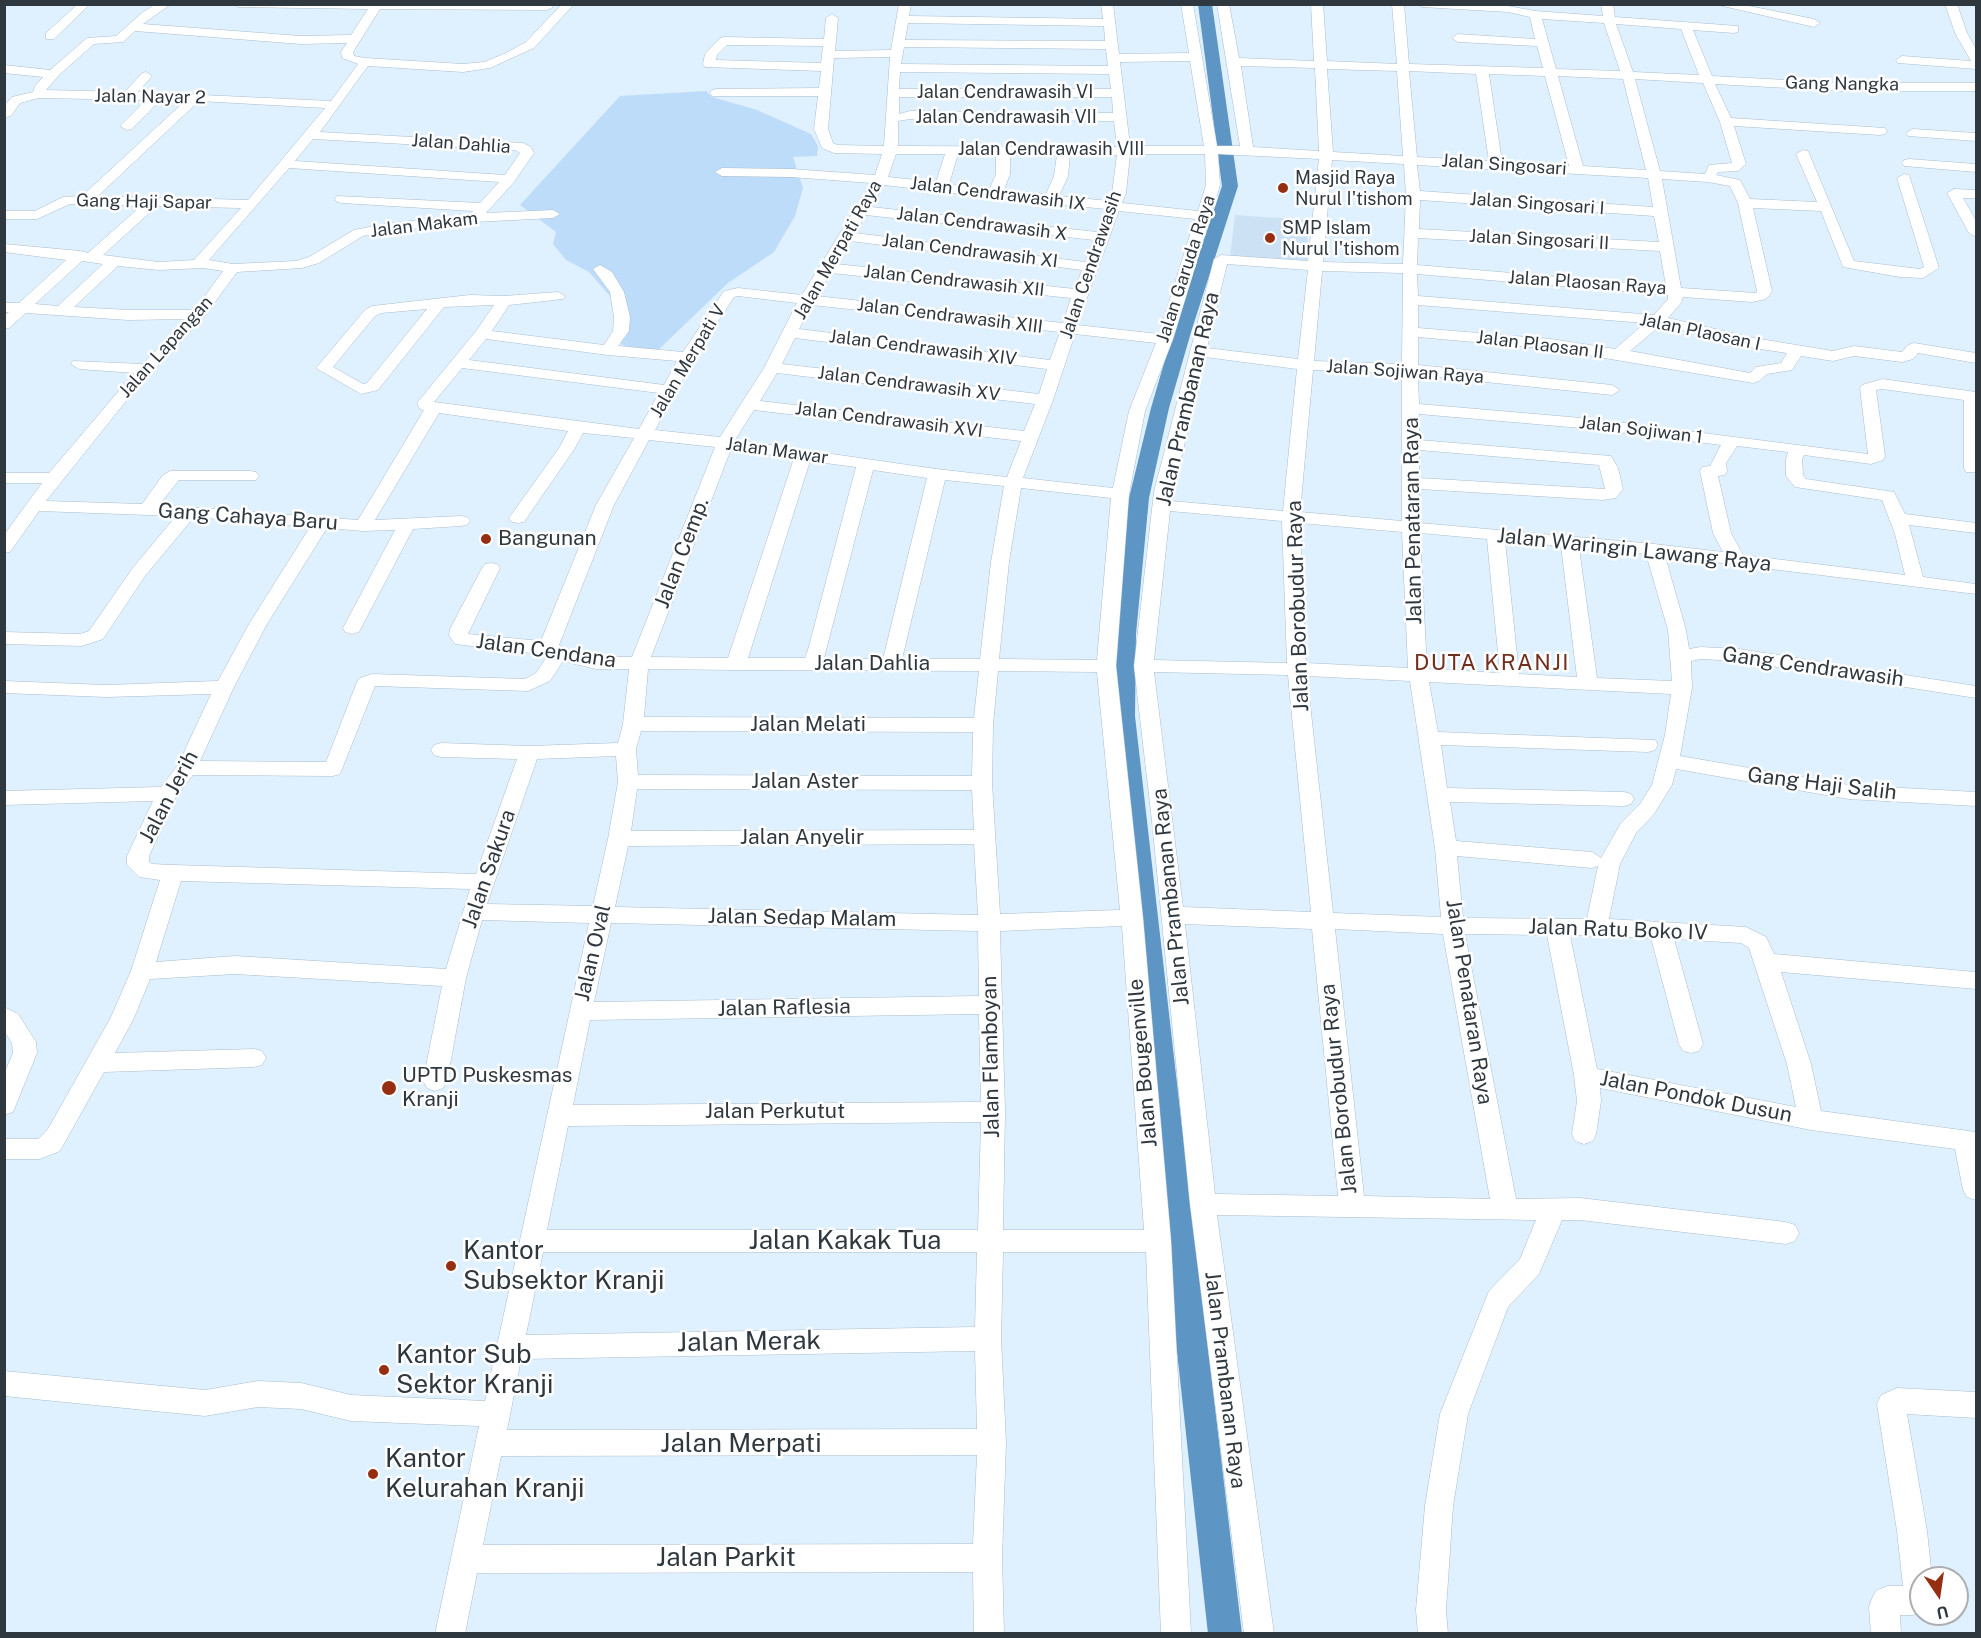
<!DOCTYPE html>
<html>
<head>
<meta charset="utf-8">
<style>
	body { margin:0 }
	#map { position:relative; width:1981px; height:1638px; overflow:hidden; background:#dff0ff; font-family:"Public Sans",sans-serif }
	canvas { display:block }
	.frame { position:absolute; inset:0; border:6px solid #30383f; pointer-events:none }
	.north { position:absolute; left:1909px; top:1566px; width:60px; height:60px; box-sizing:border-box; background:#fff; border:2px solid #acafb2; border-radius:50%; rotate:167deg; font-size:16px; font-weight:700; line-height:24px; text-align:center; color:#30383f }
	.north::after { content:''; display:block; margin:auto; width:21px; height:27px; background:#962f11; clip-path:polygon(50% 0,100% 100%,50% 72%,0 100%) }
</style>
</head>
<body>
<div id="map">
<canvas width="1981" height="1638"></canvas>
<div class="frame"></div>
<div class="north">U</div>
</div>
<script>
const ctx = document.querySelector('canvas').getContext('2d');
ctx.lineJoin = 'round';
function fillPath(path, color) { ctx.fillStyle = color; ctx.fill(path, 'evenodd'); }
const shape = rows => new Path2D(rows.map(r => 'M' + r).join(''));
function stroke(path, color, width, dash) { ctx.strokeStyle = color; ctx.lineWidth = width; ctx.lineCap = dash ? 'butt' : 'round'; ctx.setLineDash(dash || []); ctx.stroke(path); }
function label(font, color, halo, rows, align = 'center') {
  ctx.font = font + ' "Public Sans",sans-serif'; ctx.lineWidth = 5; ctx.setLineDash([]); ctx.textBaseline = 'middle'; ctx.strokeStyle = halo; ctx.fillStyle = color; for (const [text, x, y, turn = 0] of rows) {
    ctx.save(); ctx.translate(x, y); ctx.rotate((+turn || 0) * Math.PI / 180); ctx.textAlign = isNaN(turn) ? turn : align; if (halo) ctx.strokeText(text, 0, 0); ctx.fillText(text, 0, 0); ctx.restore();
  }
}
fillPath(shape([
	[1235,215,1308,220,1307,260,1230,257]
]), '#cce1f3');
fillPath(shape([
	[706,91,712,97,757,110,811,134,818,146,817,156,793,157,803,188,795,216,774,252,728,283,654,354,622,345,615,329,617,304,589,272,566,260,553,244,556,232,520,205,620,96]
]), '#bddcf9');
fillPath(shape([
	[1198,4,1212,4,1238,186,1192,329,1169,408,1149,498,1136,634,1135,716,1191,1206,1242,1634,1208,1634,1161,1206,1113,716,1114,634,1129,498,1151,408,1174,329,1222,186,1198,4]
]), '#5d95c4');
const street = shape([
	[78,4,90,4,54,39,46,39,46,33,78,4],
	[156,4,171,4,143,24,301,36,351,35,368,9,238,7,233,4,551,4,553,7,547,10,380,9,353,52,354,56,365,58,463,64,484,62,506,53,526,42,562,4,574,4,534,48,490,68,463,72,368,66,320,132,523,143,531,147,534,153,514,182,486,213,553,210,560,214,553,218,474,222,385,232,363,236,319,263,302,268,237,272,204,317,130,396,46,501,142,504,163,475,170,471,250,471,256,472,259,476,256,480,179,480,159,505,358,520,424,410,420,409,417,403,476,331,494,305,444,307,378,390,361,394,316,368,365,310,372,306,470,295,504,296,558,292,565,296,563,299,509,305,492,331,604,345,613,331,614,317,610,292,593,269,600,265,612,272,624,292,630,317,629,331,618,346,683,352,724,291,738,288,802,295,871,183,791,177,722,176,715,172,722,168,791,169,875,175,882,154,834,153,822,148,814,129,818,96,712,96,710,93,712,90,716,89,819,88,821,71,705,67,703,64,705,54,720,38,724,37,824,39,826,18,832,14,838,18,835,51,891,50,899,4,911,4,909,16,1103,19,1101,4,1113,4,1119,54,1189,53,1181,4,1193,4,1217,146,1240,146,1217,4,1229,4,1239,58,1314,61,1311,4,1323,4,1327,61,1397,64,1392,4,1404,4,1409,64,1543,68,1537,46,1458,42,1452,38,1458,34,1535,39,1530,17,1508,12,1422,7,1417,4,1508,6,1535,11,1603,16,1601,4,1613,4,1615,17,1738,26,1738,32,1734,33,1693,30,1712,76,1842,83,1976,83,1976,91,1842,91,1715,84,1731,118,1885,128,1887,131,1885,134,1880,135,1734,126,1746,164,1738,171,1718,172,1716,175,1740,180,1750,199,1817,202,1796,154,1803,150,1808,151,1854,261,1920,269,1924,267,1897,178,1904,174,1909,175,1939,268,1923,278,1900,277,1843,267,1821,211,1753,208,1772,291,1770,294,1766,299,1752,302,1683,297,1681,303,1668,318,1754,338,1833,351,1854,346,1902,352,1908,345,1914,343,1976,353,1976,363,1918,353,1913,359,1902,362,1854,356,1833,361,1801,356,1792,370,1767,374,1759,381,1753,383,1551,349,1418,337,1418,365,1612,385,1620,390,1612,395,1418,375,1419,404,1593,419,1868,454,1860,388,1862,385,1882,379,1976,392,1976,472,1966,472,1964,468,1964,400,1882,389,1876,390,1885,456,1883,460,1871,464,1804,455,1802,459,1803,475,1806,479,1894,492,1905,514,1976,523,1976,533,1909,525,1923,577,1976,584,1976,594,1665,556,1686,630,1689,649,1701,647,1739,649,1976,686,1976,698,1739,661,1701,659,1691,661,1692,688,1680,756,1849,785,1976,792,1976,806,1849,799,1676,769,1672,785,1654,814,1636,833,1620,864,1609,919,1746,927,1766,937,1774,954,1976,972,1976,989,1781,972,1811,1064,1821,1111,1976,1132,1976,1200,1967,1197,1963,1190,1955,1149,1811,1130,1600,1088,1601,1101,1596,1134,1593,1141,1584,1144,1575,1141,1572,1134,1577,1101,1574,1075,1547,935,1465,934,1516,1199,1580,1198,1786,1222,1795,1225,1799,1233,1795,1241,1786,1244,1580,1220,1562,1220,1539,1274,1508,1307,1468,1414,1453,1506,1446,1610,1448,1634,1418,1634,1416,1610,1425,1506,1440,1414,1489,1291,1520,1259,1536,1220,1217,1215,1274,1634,1244,1634,1190,1204,1152,821,1134,666,1154,492,1214,259,1221,255,1308,261,1319,159,1218,154,1220,185,1173,339,1145,411,1129,494,1116,666,1143,918,1171,1241,1191,1634,1161,1634,1146,1252,1003,1252,1001,1339,1006,1442,1002,1558,1004,1634,974,1634,973,1572,477,1573,465,1634,435,1634,479,1426,351,1421,301,1409,258,1407,205,1416,4,1396,4,1371,205,1390,258,1381,301,1383,351,1395,485,1401,589,923,482,920,466,978,447,1081,443,1088,435,1091,427,1088,423,1081,442,986,235,974,150,979,134,1018,115,1053,254,1049,262,1051,266,1058,262,1065,254,1067,104,1072,60,1151,40,1159,4,1159,4,1139,38,1139,48,1129,111,1017,131,971,160,880,139,877,127,865,127,856,153,801,4,805,4,791,161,787,178,765,211,694,106,697,4,693,4,681,106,685,218,681,249,624,310,527,194,517,145,576,103,639,82,646,4,644,4,632,80,634,89,631,132,569,176,516,39,511,10,552,4,553,4,535,42,483,4,483,4,473,49,473,134,373,79,369,71,364,73,361,143,364,186,319,128,320,26,313,9,328,4,329,4,316,9,312,4,312,4,303,19,303,66,260,4,252,4,244,80,251,88,253,141,206,70,204,37,219,4,219,4,211,35,211,63,197,82,196,185,101,160,100,132,129,127,130,120,126,146,100,39,98,20,103,11,116,6,117,4,106,12,97,33,92,35,86,43,77,4,73,4,65,50,70,87,38,116,36,143,12,156,4],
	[1542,19,1604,23,1620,71,1556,69,1542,19],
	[908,23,1104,26,1105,41,905,40,908,23],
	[1616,24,1681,29,1699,75,1633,72,1616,24],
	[135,31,301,44,347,43,341,52,342,58,358,64,331,101,138,92,152,76,146,72,142,73,125,92,46,90,60,74,94,44,123,42,135,31],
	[727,45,823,46,821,63,716,60,717,55,727,45],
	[904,47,1106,49,1108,66,901,64,904,47],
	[890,57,884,146,837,145,833,143,828,129,834,58,890,57],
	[1190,61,1204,146,1130,146,1120,62,1190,61],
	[1241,66,1315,68,1319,151,1253,147,1241,66],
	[1327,69,1397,71,1403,156,1333,152,1327,69],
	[1409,71,1476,74,1489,161,1417,157,1409,71],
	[900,72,1109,74,1111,89,899,89,900,72],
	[1489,74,1545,76,1569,166,1502,162,1489,74],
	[1558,76,1623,79,1646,170,1583,166,1558,76],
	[1635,79,1703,83,1720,122,1732,163,1709,165,1705,174,1660,171,1635,79],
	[899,97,1112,97,1113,113,910,111,899,114,899,97],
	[199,101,325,108,248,200,98,196,199,101],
	[910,119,1114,121,1117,147,898,146,898,121,910,119],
	[313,139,515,150,520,153,505,175,295,161,313,139],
	[896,154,945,154,936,182,888,177,896,154],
	[958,154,996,155,996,174,990,188,949,184,958,154],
	[1130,154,1205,154,1206,185,1198,211,1122,203,1126,193,1130,154],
	[1010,155,1057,155,1054,176,1046,194,1004,190,1010,174,1010,155],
	[1070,155,1117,155,1112,193,1109,201,1059,196,1068,176,1070,155],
	[1332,160,1404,164,1406,195,1403,264,1323,262,1332,160],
	[1417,165,1648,178,1653,207,1420,191,1417,165],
	[289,168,499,182,480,203,337,196,335,199,337,202,342,203,473,211,470,214,385,224,354,230,309,257,296,261,233,264,209,260,289,168],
	[1662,179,1708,182,1730,186,1738,203,1757,291,1756,293,1681,288,1662,179],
	[884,185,995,198,1106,209,1097,232,871,207,884,185],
	[1420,200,1654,216,1659,242,1419,229,1420,200],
	[157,206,241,208,194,260,159,262,103,255,157,206],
	[1119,211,1195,219,1159,334,1077,325,1119,211],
	[866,215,1094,240,1085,262,855,233,866,215],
	[1418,238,1660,251,1666,286,1417,265,1418,238],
	[850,241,1082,270,1075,289,836,264,850,241],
	[82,261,103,264,58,306,35,304,82,261],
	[1227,264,1308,270,1298,359,1207,348,1227,264],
	[118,266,159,270,203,268,223,271,195,310,128,310,74,307,118,266],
	[1322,271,1403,273,1402,364,1314,361,1322,271],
	[831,273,1071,298,1063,323,816,296,831,273],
	[1417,274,1668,295,1668,299,1654,315,1418,296,1417,274],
	[738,296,797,303,764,368,720,437,655,430,695,357,734,297,738,296],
	[812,305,1060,332,1050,360,799,329,812,305],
	[1418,305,1645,323,1615,349,1551,339,1418,328,1418,305],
	[427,309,367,383,363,384,333,367,375,316,381,313,427,309],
	[1661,325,1754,348,1787,353,1781,363,1756,367,1750,373,1630,351,1661,325],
	[1075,334,1156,343,1129,411,1113,488,1023,478,1053,400,1075,334],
	[795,338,1047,369,1039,394,782,364,795,338],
	[486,339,608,355,677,361,664,385,469,360,486,339],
	[1205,357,1297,369,1283,511,1171,501,1205,357],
	[462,368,659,393,639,429,434,402,462,368],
	[1313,370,1402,373,1402,521,1300,512,1313,370],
	[777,373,1035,404,1024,431,760,401,777,373],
	[754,410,1021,441,1007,477,936,469,735,440,754,410],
	[439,413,568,431,559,448,509,518,512,522,518,523,524,522,575,448,583,433,634,438,596,505,541,641,468,634,500,568,497,564,491,563,485,564,482,568,450,629,449,635,455,644,548,655,536,673,525,679,372,674,360,678,357,682,326,762,200,761,234,687,267,624,327,528,363,531,395,530,343,628,345,632,352,634,359,632,361,628,413,529,461,526,467,525,470,521,467,517,461,516,375,520,439,413],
	[1419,414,1593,429,1721,445,1710,466,1702,467,1700,471,1713,533,1723,552,1654,544,1420,523,1419,489,1603,500,1616,498,1623,489,1618,468,1611,456,1419,440,1419,414],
	[649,440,715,447,632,657,596,657,579,654,559,645,614,505,649,440],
	[1737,446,1788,452,1786,459,1786,476,1795,487,1882,500,1895,534,1905,575,1743,555,1731,533,1718,476,1725,475,1727,471,1726,463,1737,446],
	[731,449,794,458,728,658,651,657,731,449],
	[1419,450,1599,465,1605,489,1419,478,1419,450],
	[810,461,856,467,808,650,805,658,748,658,810,461],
	[873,470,927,478,883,659,824,658,873,470],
	[945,480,1004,486,991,562,980,659,902,659,945,480],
	[1021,488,1111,498,1097,660,999,659,1009,562,1021,488],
	[1170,511,1282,521,1287,663,1154,660,1170,511],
	[1300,523,1402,532,1408,668,1306,663,1300,523],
	[1420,533,1487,539,1500,673,1427,669,1420,533],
	[1505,541,1561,546,1577,677,1519,674,1505,541],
	[1579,548,1646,554,1668,630,1672,681,1597,678,1579,548],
	[563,661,596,669,629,669,623,724,618,743,529,746,441,743,434,745,431,750,434,755,441,757,517,759,476,874,173,865,152,864,149,862,149,856,176,797,193,775,333,776,340,774,375,686,528,691,550,681,563,661],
	[648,669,736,670,979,671,974,718,644,717,648,669],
	[998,671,1097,672,1120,910,1000,914,992,783,993,725,998,671],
	[1154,672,1288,675,1311,912,1183,907,1154,672],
	[1307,676,1410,681,1435,848,1441,917,1333,913,1307,676],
	[1429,682,1671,694,1665,735,1652,785,1640,804,1621,823,1601,858,1592,852,1456,841,1450,802,1624,806,1631,804,1634,799,1631,794,1624,792,1447,788,1441,745,1648,752,1655,750,1658,745,1655,740,1438,732,1429,682],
	[641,731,973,732,972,776,638,775,636,749,641,731],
	[616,756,618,782,608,839,593,906,487,904,537,759,616,756],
	[637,789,972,790,974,830,631,831,637,789],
	[974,844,978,915,615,907,628,846,974,844],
	[1457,856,1592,868,1598,866,1587,919,1463,918,1457,856],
	[181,881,470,889,446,969,235,956,156,962,181,881],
	[611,923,978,931,979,996,594,1002,611,923],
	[1185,924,1312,929,1338,1196,1215,1194,1185,924],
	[1122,926,1144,1230,1003,1230,1005,1112,1000,931,1122,926],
	[1335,929,1443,934,1490,1199,1364,1196,1335,929],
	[1570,935,1651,938,1679,1044,1683,1051,1691,1053,1699,1051,1703,1044,1674,939,1741,943,1749,948,1787,1064,1796,1107,1597,1069,1570,935],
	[979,1014,981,1102,573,1105,590,1020,979,1014],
	[981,1122,978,1230,547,1230,568,1126,981,1122],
	[543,1252,977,1252,975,1327,526,1335,543,1252],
	[975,1351,977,1429,507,1430,521,1359,975,1351],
	[977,1455,973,1544,483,1545,501,1456,977,1455],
	[1714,4,1739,4,1814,19,1820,23,1814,27,1714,4],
	[1945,4,1957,4,1967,33,1976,49,1976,69,1898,63,1896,60,1902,56,1971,61,1955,33,1945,4],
	[1913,129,1976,133,1976,141,1908,136,1906,133,1913,129],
	[1909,159,1976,164,1976,172,1904,166,1902,163,1904,160,1909,159],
	[1954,189,1976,190,1976,198,1963,198,1976,221,1976,237,1969,233,1947,193,1954,189],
	[4,1007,18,1014,36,1042,37,1053,13,1112,4,1115,4,1074,13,1053,12,1043,4,1031,4,1007],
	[1897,1388,1976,1392,1976,1418,1907,1414,1927,1531,1932,1578,1921,1578,1921,1612,1913,1615,1900,1615,1901,1634,1871,1634,1869,1607,1873,1596,1877,1590,1888,1586,1903,1586,1897,1531,1877,1404,1881,1395,1897,1388]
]);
stroke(street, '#a9bdce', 1);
fillPath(street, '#fff');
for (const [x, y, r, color] of [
	[1283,188,6,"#962f11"],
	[1270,238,6,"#962f11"],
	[486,539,6,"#962f11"],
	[389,1088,8,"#962f11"],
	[451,1266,6,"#962f11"],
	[384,1370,6,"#962f11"],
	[373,1474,6,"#962f11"]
]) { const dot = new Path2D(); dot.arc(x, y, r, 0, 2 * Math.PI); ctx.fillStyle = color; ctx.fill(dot); stroke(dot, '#fff', 2); }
label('18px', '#30383f', '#fff', [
	["Gang Nangka",1842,84,1],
	["Jalan Cendrawasih VI",1005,92],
	["Jalan Nayar 2",150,97,1],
	["Jalan Cendrawasih VII",1006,117],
	["Jalan Dahlia",461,144,4],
	["Jalan Cendrawasih VIII",1051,149],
	["Jalan Singosari",1504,165,4],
	["Jalan Cendrawasih IX",998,194,7],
	["Gang Haji Sapar",144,202,1],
	["Jalan Singosari I",1537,204,4],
	["Jalan Cendrawasih X",982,224,7],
	["Jalan Makam",424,225,-7],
	["Jalan Singosari II",1539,240,3],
	["Jalan Merpati Raya",838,250,-60],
	["Jalan Cendrawasih XI",970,251,7],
	["Jalan Cendrawasih",1091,265,-71],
	["Jalan Garuda Raya",1186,269,-72],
	["Jalan Cendrawasih XII",954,281,6],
	["Jalan Plaosan Raya",1587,283,4],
	["Jalan Cendrawasih XIII",950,316,7],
	["Jalan Plaosan I",1700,332,12],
	["Jalan Plaosan II",1540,345,7],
	["Jalan Lapangan",166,347,-48],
	["Jalan Cendrawasih XIV",923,348,7],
	["Jalan Merpati V",688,361,-59],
	["Jalan Sojiwan Raya",1405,372,4],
	["Jalan Cendrawasih XV",909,384,7],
	["Jalan Cendrawasih XVI",889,420,7],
	["Jalan Sojiwan 1",1641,430,7],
	["Jalan Mawar",777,451,8]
]);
label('18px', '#30383f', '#fff', [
	["Masjid Raya",1295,178],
	["Nurul I'tishom",1295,199],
	["SMP Islam",1282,228],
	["Nurul I'tishom",1282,249]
], 'left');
label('21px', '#30383f', '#fff', [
	["Jalan Prambanan Raya",1188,399,-77],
	["Gang Cahaya Baru",248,517,4],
	["Jalan Penataran Raya",1413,521,-91],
	["Jalan Waringin Lawang Raya",1634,550,6],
	["Jalan Cemp.",682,553,-69],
	["Jalan Borobudur Raya",1298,606,-92],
	["Jalan Cendana",546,651,8],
	["Jalan Dahlia",872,664],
	["Gang Cendrawasih",1813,667,8],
	["Jalan Melati",808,725],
	["Jalan Aster",805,782],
	["Gang Haji Salih",1822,784,7],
	["Jalan Jerih",169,797,-62],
	["Jalan Anyelir",802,838],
	["Jalan Sakura",489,869,-71],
	["Jalan Prambanan Raya",1171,897,-96],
	["Jalan Sedap Malam",802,918,1],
	["Jalan Ratu Boko IV",1618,930,2],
	["Jalan Oval",593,953,-77],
	["Jalan Penataran Raya",1469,1002,81],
	["Jalan Raflesia",784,1008,-1],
	["Jalan Flamboyan",991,1057,-91],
	["Jalan Bougenville",1143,1063,-95],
	["Jalan Borobudur Raya",1339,1089,-96],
	["Jalan Pondok Dusun",1696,1097,11],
	["Jalan Perkutut",775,1112],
	["Jalan Prambanan Raya",1225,1380,83]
]);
label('21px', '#30383f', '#fff', [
	["Bangunan",498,539],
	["UPTD Puskesmas",402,1076],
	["Kranji",402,1100]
], 'left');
ctx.letterSpacing = '1.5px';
label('22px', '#732f1e', '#fff', [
	["DUTA KRANJI",1492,663]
]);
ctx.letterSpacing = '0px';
label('26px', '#30383f', '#fff', [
	["Jalan Kakak Tua",845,1241],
	["Jalan Merak",749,1342,-1],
	["Jalan Merpati",741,1444],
	["Jalan Parkit",726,1558]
]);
label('26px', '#30383f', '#fff', [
	["Kantor",463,1251],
	["Subsektor Kranji",463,1281],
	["Kantor Sub",396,1355],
	["Sektor Kranji",396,1385],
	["Kantor",385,1459],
	["Kelurahan Kranji",385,1489]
], 'left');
</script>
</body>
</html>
